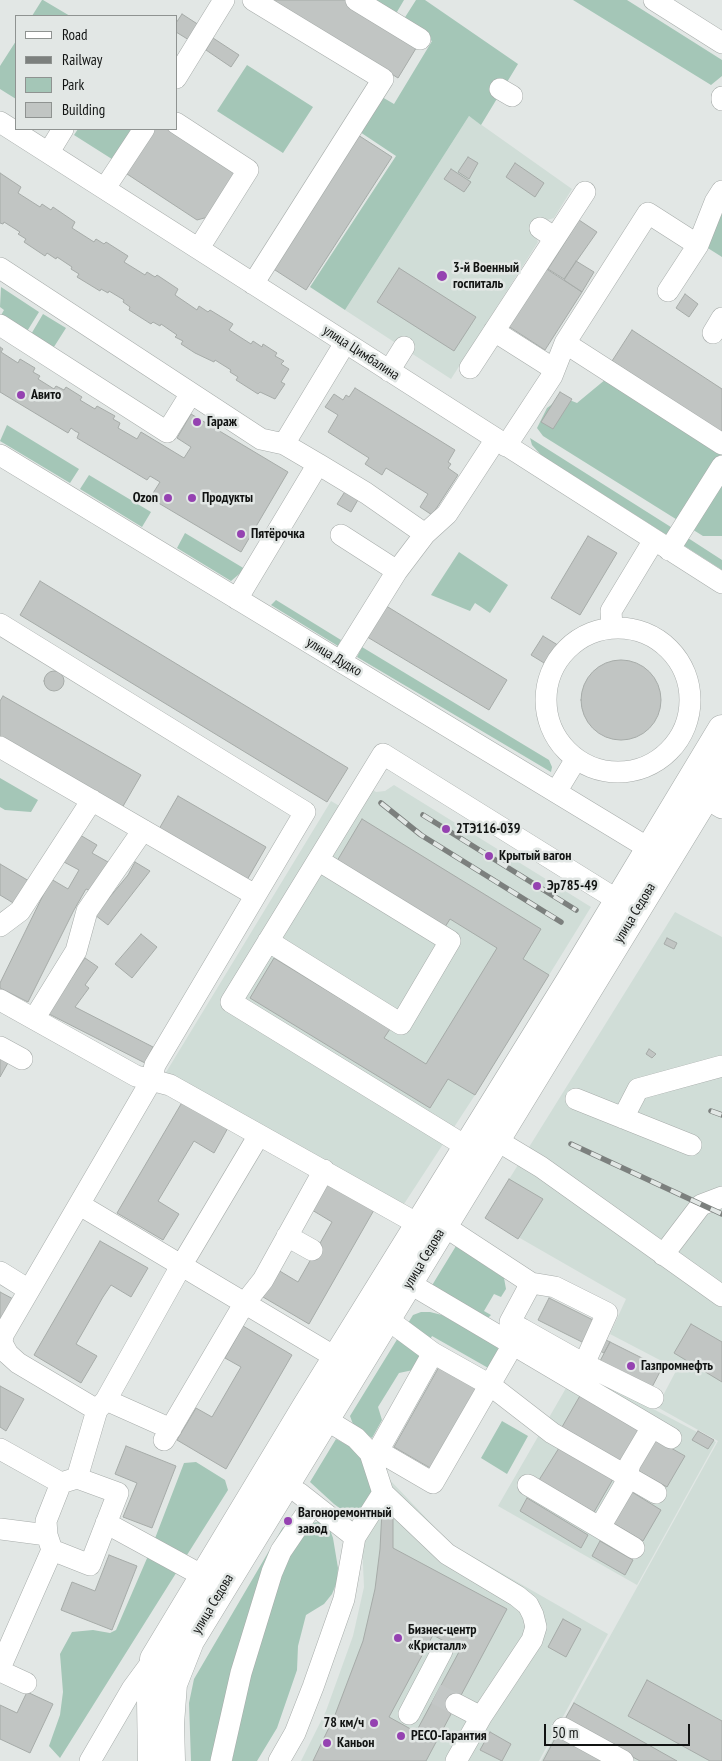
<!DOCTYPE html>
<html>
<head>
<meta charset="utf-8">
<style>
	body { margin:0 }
	#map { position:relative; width:722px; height:1761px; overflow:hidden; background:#e2e7e5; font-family:"PT Sans Narrow",sans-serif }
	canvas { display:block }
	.legend { position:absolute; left:15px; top:15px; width:162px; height:115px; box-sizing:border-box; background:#e2e7e5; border:1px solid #8f9391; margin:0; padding:6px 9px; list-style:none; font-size:15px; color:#121413 }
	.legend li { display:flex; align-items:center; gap:10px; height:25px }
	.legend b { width:25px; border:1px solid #8f9391 }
	.scale { position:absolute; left:544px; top:1724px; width:146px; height:22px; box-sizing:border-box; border:2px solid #121413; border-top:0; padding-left:6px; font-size:15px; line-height:18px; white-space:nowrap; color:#121413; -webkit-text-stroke:4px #e2e7e5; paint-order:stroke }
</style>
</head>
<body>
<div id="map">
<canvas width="722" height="1761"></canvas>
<ul class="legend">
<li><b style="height:6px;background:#fff"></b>Road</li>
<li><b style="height:6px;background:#7c807e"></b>Railway</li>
<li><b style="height:14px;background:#a4c6b7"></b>Park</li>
<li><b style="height:14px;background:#c1c5c3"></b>Building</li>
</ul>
<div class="scale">50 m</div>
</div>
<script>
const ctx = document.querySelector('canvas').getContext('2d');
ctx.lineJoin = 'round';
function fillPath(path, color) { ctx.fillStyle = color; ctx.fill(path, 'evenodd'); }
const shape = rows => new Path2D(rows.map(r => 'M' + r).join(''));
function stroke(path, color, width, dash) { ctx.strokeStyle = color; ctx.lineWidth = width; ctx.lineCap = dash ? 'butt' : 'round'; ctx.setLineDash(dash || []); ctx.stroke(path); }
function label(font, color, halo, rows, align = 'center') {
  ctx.font = font + ' "PT Sans Narrow",sans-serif'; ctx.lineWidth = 5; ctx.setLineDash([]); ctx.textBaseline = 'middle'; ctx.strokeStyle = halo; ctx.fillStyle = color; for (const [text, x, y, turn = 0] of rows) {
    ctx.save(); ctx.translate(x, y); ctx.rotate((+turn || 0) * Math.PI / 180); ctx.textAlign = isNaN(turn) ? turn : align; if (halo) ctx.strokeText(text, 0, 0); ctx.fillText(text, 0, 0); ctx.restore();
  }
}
fillPath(shape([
	[469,116,572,189,554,218,544,221,535,235,538,242,451,379,345,310],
	[394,785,591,907,475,1095,404,1204,165,1074,331,801,348,811,373,790,376,792,385,791],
	[675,912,722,937,722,1761,541,1761,718,1441,657,1407,677,1369,610,1334,626,1299,485,1218],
	[577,1369,716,1442,637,1585,498,1506],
	[387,1477,451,1544,608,1634,539,1761,301,1761,326,1711,353,1636,364,1587,361,1518]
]), '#d0ddd7');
fillPath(shape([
	[42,0,43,0,70,16,32,16],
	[367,0,404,0,394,17],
	[416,0,425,0,518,64,481,125,469,116,345,310,310,287,396,156,360,132,382,97,394,104,432,41,402,22],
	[573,0,627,0,722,60,722,76,711,85],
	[16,41,16,99,0,89,0,66],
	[247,65,313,107,283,153,217,111],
	[78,129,136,129,115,161,74,135],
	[722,214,722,257,703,245],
	[1,287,39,312,26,333,0,317,4,310,0,307],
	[43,314,66,328,52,350,30,336],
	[606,379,722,453,722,536,703,536,543,436,537,428,547,408,562,397,577,403],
	[7,425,79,469,70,483,0,441],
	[530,438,674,529,670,537,541,455,532,445],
	[89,475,151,512,142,527,80,489],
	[185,533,245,569,231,581,177,548],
	[688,538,722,560,722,570,683,545],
	[459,552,508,585,490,613,475,603,470,611,431,595],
	[276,600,341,640,338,646,271,605],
	[362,647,549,760,552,767,551,772,357,657],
	[0,778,38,800,31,812,5,810,0,807],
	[456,1246,504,1278,506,1289,501,1297,494,1294,484,1311,491,1315,489,1317,486,1318,431,1287],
	[421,1312,430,1312,442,1315,495,1345,500,1351,490,1369,432,1336,427,1345,405,1328,413,1315],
	[401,1333,424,1350,413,1370,399,1373,378,1407,382,1420,372,1438,354,1427,350,1416],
	[502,1421,528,1436,507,1474,481,1458],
	[336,1439,359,1451,375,1490,359,1517,349,1515,334,1504,310,1482],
	[196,1462,225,1480,228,1490,187,1555,154,1541,184,1463],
	[319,1522,330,1530,333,1538,338,1568,337,1582,332,1594,324,1604,306,1615,298,1646,297,1670,277,1728,257,1761,232,1761,248,1678,281,1566,312,1523],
	[283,1527,287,1529,211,1761,191,1761,189,1703,194,1679],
	[148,1556,178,1570,60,1758,49,1746,60,1715,63,1692,60,1654,72,1632,93,1630,110,1633,116,1630]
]), '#a4c6b7');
const building = shape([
	[273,0,345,0,418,45,398,78,273,0],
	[182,14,199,25,189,40,176,32,176,23,182,14],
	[213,38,239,55,231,67,206,50,213,38],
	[151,129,170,129,236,172,208,217,197,220,124,172,151,129],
	[358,135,392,157,306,290,272,268,358,135],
	[468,157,478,163,469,179,458,172,468,157],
	[515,163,544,183,535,197,506,177,515,163],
	[451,169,471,182,464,192,444,179,451,169],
	[0,173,21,187,18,193,40,207,42,204,51,210,53,207,75,222,72,228,94,242,96,239,104,244,106,242,128,256,124,262,145,275,147,272,155,277,157,275,178,289,175,295,197,310,199,306,208,312,210,310,233,324,229,330,251,344,253,341,262,347,263,344,277,353,275,356,284,361,281,364,289,369,281,382,285,384,275,399,260,392,258,394,236,380,238,377,230,372,231,370,215,360,214,362,195,353,181,344,183,341,175,337,177,335,161,324,160,326,153,322,151,324,129,310,130,307,123,302,124,300,109,291,108,293,101,289,100,291,77,277,79,274,71,269,72,267,57,257,56,259,47,253,45,256,24,242,26,239,18,234,20,232,4,222,3,224,0,223,0,173],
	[579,220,597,232,564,279,548,269,579,220],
	[576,261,594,272,582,292,564,280,576,261],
	[399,268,476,317,454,351,377,302,399,268],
	[545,268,582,292,545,350,508,326,545,268],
	[685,294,698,304,689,317,676,308,685,294],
	[632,330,722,389,722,433,612,361,632,330],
	[0,347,3,349,1,352,18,363,20,359,35,368,33,372,40,376,38,379,54,389,56,386,64,390,66,387,82,397,80,400,95,409,97,406,115,416,113,419,120,423,118,428,137,439,141,432,184,458,191,447,177,438,191,414,288,472,241,552,150,498,160,482,150,476,147,480,77,438,79,433,75,431,71,428,68,433,0,392,0,347],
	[355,388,455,450,448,462,451,464,448,468,458,475,432,515,420,507,428,494,386,468,382,475,365,464,369,458,328,432,338,415,325,407,334,394,343,400,346,395,349,397,355,388],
	[560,392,572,399,553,429,541,422,560,392],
	[346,490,359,498,351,512,337,504,346,490],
	[588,536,617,553,580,615,551,598,588,536],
	[40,581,348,768,327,802,20,615,40,581],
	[383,604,507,680,489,710,364,635,383,604],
	[543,636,561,647,549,666,531,655,543,636],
	'581 700a40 40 0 1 1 80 0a40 40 0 1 1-80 0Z',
	'44 681a10 10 0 1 1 20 0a10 10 0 1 1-20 0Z',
	[3,696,141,775,122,808,0,739,0,701,3,696],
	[178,796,266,847,247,880,159,829,178,796],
	[362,819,541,929,523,959,549,975,475,1095,448,1079,430,1108,250,998,274,958,390,1029,384,1038,426,1064,497,948,450,919,445,927,337,861,362,819],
	[80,835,97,845,92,853,108,862,91,891,86,889,74,910,28,1002,0,988,0,983,51,879,68,889,79,870,64,862,80,835],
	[135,862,150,871,108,925,95,915,128,875,135,862],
	[0,864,29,881,15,904,0,895,0,864],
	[141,934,157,947,132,978,115,964,141,934],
	[667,938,677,943,674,949,664,944,667,938],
	[85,958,98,967,85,985,89,988,75,1007,153,1047,145,1063,49,1014,58,998,85,958],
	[649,1049,656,1054,652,1058,646,1054,649,1049],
	[0,1056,9,1061,0,1077,0,1056],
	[184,1099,229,1126,214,1153,194,1141,158,1201,179,1214,163,1240,117,1213,184,1099],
	[509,1179,543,1199,518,1239,485,1218,509,1179],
	[328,1183,374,1210,309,1324,263,1297,278,1270,298,1282,332,1222,312,1210,328,1183],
	[100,1241,148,1268,131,1297,111,1285,103,1297,76,1344,97,1356,81,1383,34,1355,100,1241],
	[0,1292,15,1300,0,1325,0,1292],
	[549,1298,595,1321,590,1332,610,1342,604,1353,538,1320,549,1298],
	[691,1324,722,1342,722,1382,674,1353,691,1324],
	[243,1326,292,1355,226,1469,177,1440,196,1408,212,1417,241,1367,225,1358,243,1326],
	[610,1342,662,1368,651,1389,599,1363,610,1342],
	[440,1365,478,1386,432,1469,394,1447,440,1365],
	[0,1386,24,1399,6,1431,0,1427,0,1386],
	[581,1394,641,1429,622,1462,562,1427,581,1394],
	[698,1431,714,1440,708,1449,692,1440,698,1431],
	[655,1439,685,1456,667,1487,637,1470,655,1439],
	[126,1446,176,1466,152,1528,123,1517,137,1483,115,1474,126,1446],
	[559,1448,613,1479,594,1512,539,1480,559,1448],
	[632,1492,661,1510,643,1541,613,1523,632,1492],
	[527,1498,588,1535,581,1548,520,1511,527,1498],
	[382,1510,393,1516,393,1548,507,1609,426,1761,313,1761,335,1715,363,1641,375,1589,380,1549,382,1510],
	[433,1635,460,1650,416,1732,389,1717,433,1635],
	[600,1541,633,1560,625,1575,592,1556,600,1541],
	[109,1555,137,1566,112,1630,61,1610,72,1582,95,1591,109,1555],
	[563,1619,581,1629,566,1657,548,1647,563,1619],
	[647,1680,722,1721,722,1761,710,1761,628,1716,647,1680],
	[27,1692,53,1704,30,1753,0,1739,0,1705,17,1713,27,1692],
	[574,1703,677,1761,640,1761,565,1719,574,1703],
	[490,1732,511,1744,502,1761,480,1750,490,1732],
	[558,1733,607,1761,543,1761,558,1733]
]);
fillPath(building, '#c1c5c3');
stroke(building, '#a6aba8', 1);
stroke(shape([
	[436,1694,456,1704]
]), '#c3c7c6', 21, [21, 11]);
const minor = shape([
	[253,0,383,79,253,284],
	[356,0,420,39],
	[654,0,722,43],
	[176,78,224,0],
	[500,89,512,96],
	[722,97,722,100],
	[0,122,722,583],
	[176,123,248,170,199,248],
	[49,152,63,129],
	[105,188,144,129],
	[540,228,555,238],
	[0,268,261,439,284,444,318,464,237,599],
	[668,291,698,245,715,202,722,191],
	[0,325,167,432,190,395],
	[494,331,554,369],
	[713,333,722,318],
	[565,343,722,444],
	[470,368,585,192],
	[389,371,404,347],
	[284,444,345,343],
	[506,446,552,376,565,343,648,213,698,245],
	[0,455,663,857],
	[318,464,366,493,425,534],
	[341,535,397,571],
	[669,550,722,466],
	[0,624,305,812,155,1065,151,1081,3,1335,2,1343,8,1354,18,1363,97,1410],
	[612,627,611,611,654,540],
	'546 700a72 72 0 1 1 144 0a72 72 0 1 1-144 0Z',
	[341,661,397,571,425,534,447,514,496,439],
	[0,747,255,895],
	[556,792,576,759],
	[705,798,722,808],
	[0,926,20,911,92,800],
	[268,941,401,1024,450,941,318,860],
	[0,1000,136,1076,170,1085,418,1224],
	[34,1019,76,951,87,911,143,830],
	[0,1047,22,1059],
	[576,1099,691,1145],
	[623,1118,638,1089,722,1066],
	[483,1132,541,1167,722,1296],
	[480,1155,231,1002,383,754,619,901],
	[80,1205,350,1366],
	[444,1226,531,1283,555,1287,607,1313,584,1364],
	[287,1236,312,1250],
	[663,1255,701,1205,722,1197],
	[0,1272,29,1290],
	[409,1283,671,1438],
	[387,1319,433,1353,490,1385,552,1433,656,1493],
	[522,1329,510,1322,531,1283],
	[106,1400,171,1429],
	[164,1440,244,1304,263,1280,324,1170],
	[0,1449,61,1483],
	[378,1451,433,1483,522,1329,584,1364,653,1398],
	[370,1453,378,1451,433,1353],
	[528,1485,634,1548],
	[299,1493,355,1537],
	[383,1493,447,1554,517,1596,528,1605,533,1615,536,1627,532,1640,481,1717,456,1761],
	[106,1523,203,1576],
	[600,1527,624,1486,630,1464,652,1427],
	[0,1529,47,1535],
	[52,1550,90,1565,118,1493,77,1478],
	[0,1668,52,1550,47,1535,46,1521,61,1483,77,1478,97,1410,106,1400,181,1266,259,1135],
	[0,1671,26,1683],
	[456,1704,481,1717],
	[409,1714,442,1651],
	[563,1728,623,1761],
	[90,1761,132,1689,154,1659],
	[221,1761,241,1673,272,1572,281,1551,313,1504],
	[279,1761,295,1733,313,1687,344,1599,355,1537,383,1493,370,1453,356,1438,312,1411]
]);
const major = shape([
	[152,1761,151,1700,154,1659,306,1407,570,981,722,729],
	[171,1761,170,1724,173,1684,190,1641,722,770]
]);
stroke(minor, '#a7acaa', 22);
stroke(major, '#a7acaa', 29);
stroke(minor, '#fff', 21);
stroke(major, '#fff', 28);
const rail = shape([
	[381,803,421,835,561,922],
	[423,815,576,910],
	[711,1111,722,1115],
	[571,1144,722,1214]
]);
stroke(rail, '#7c807e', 5.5);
stroke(rail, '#e2e7e5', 4, [11]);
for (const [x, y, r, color] of [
	[442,276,6,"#9542b1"],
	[21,395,5,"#9542b1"],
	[197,422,5,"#9542b1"],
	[168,498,5,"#9542b1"],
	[192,498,5,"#9542b1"],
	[241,534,5,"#9542b1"],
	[446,829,5,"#9542b1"],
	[489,856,5,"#9542b1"],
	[537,886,5,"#9542b1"],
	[631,1366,5,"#9542b1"],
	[288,1521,5,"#9542b1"],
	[398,1638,5,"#9542b1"],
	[374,1723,5,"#9542b1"],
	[401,1736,5,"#9542b1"],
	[327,1743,5,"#9542b1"]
]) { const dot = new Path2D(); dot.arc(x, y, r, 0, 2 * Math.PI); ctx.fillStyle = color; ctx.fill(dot); stroke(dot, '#e2e7e5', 2); }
label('bold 14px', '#121413', '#e2e7e5', [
	["3-й Военный",453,268],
	["госпиталь",453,284],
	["Авито",31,395],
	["Гараж",207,422],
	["Ozon",158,498,"right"],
	["Продукты",202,498],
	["Пятёрочка",251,534],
	["2ТЭ116-039",456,829],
	["Крытый вагон",499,856],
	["Эр785-49",547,886],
	["Газпромнефть",641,1366],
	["Вагоноремонтный",298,1513],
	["завод",298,1529],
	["Бизнес-центр",408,1630],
	["«Кристалл»",408,1646],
	["78 км/ч",364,1723,"right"],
	["РЕСО-Гарантия",411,1736],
	["Каньон",337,1743]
], 'left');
label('14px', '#121413', '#e2e7e5', [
	["улица Цимбалина",361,353,33],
	["улица Дудко",334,657,31],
	["улица Седова",635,913,-59],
	["улица Седова",424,1259,-59],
	["улица Седова",213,1604,-59]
]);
</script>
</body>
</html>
